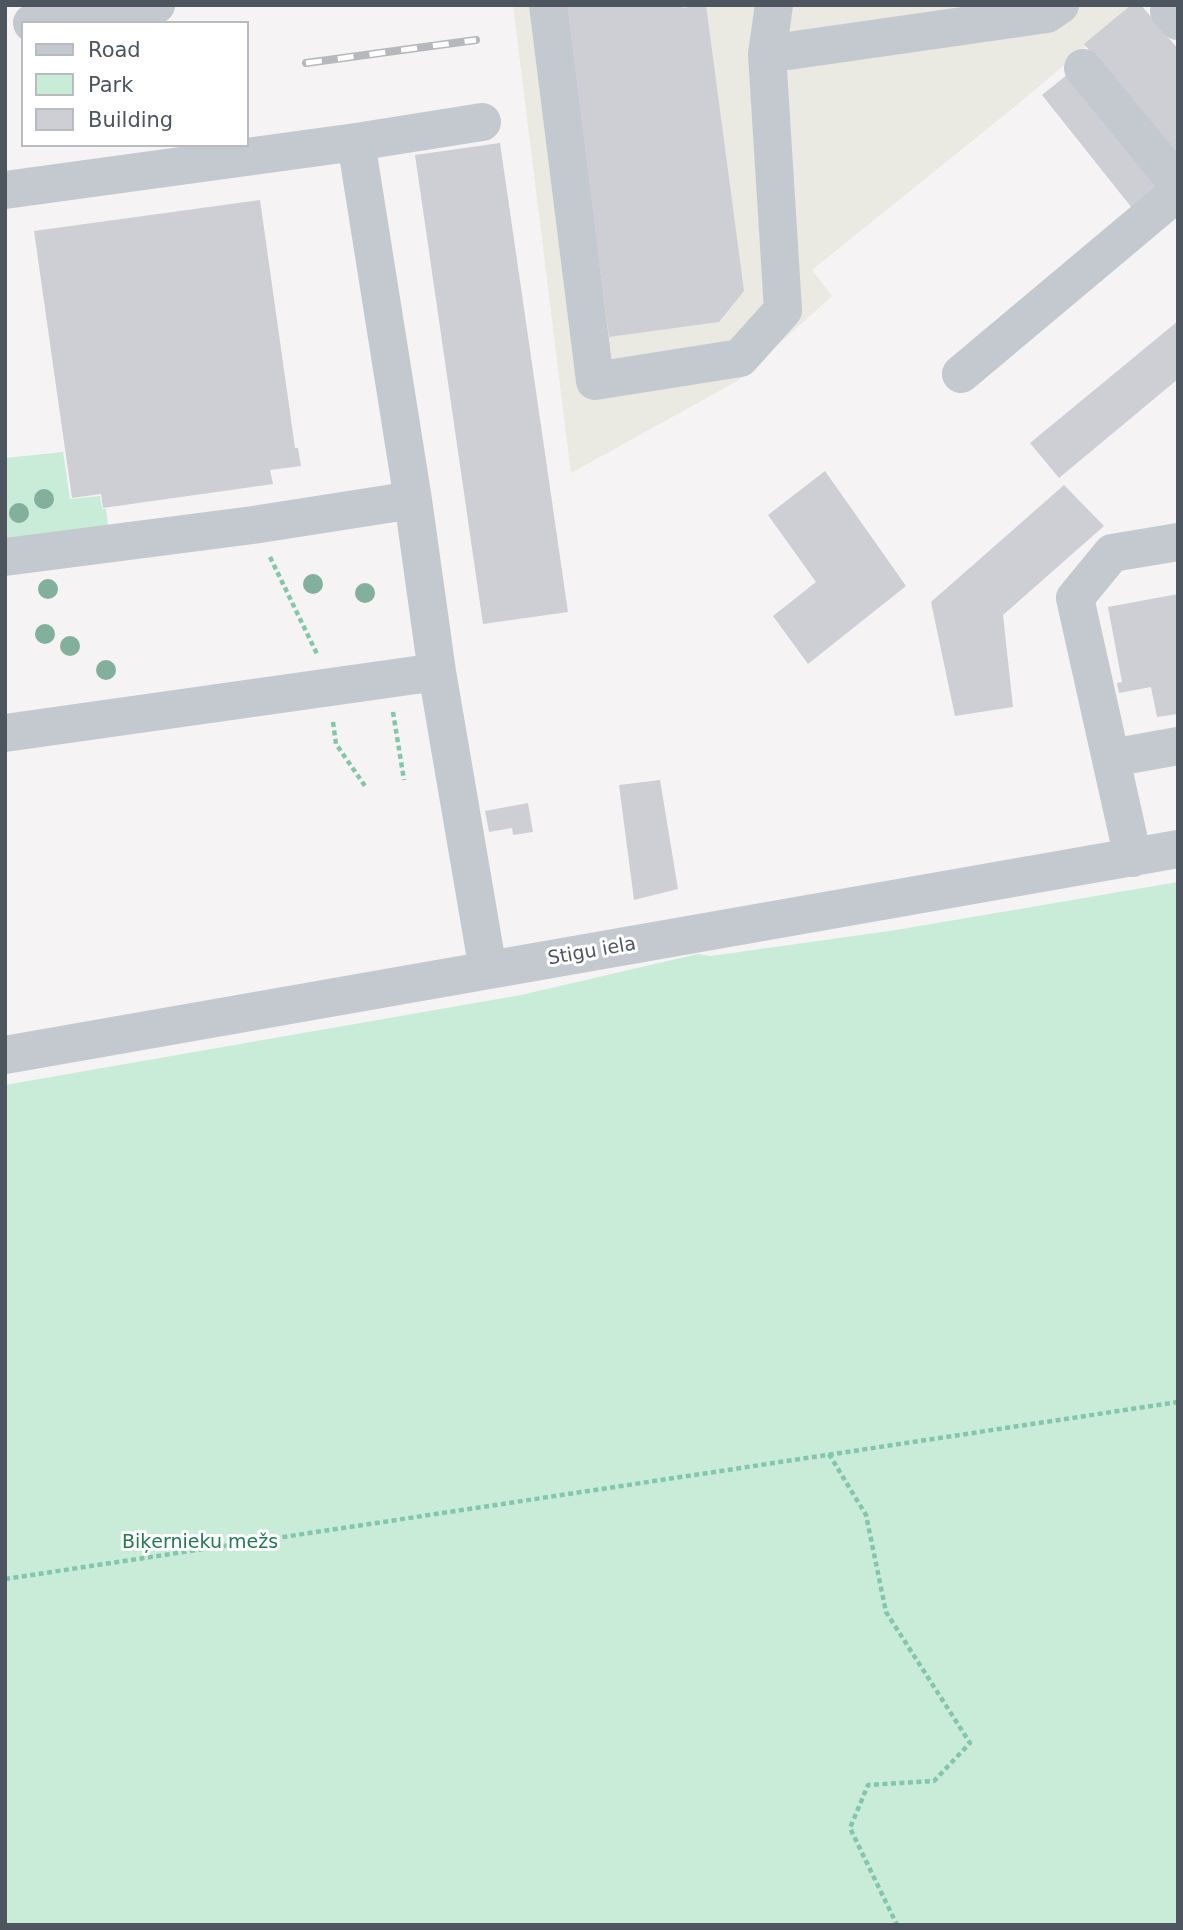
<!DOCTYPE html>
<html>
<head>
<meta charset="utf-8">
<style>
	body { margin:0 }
	#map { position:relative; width:1183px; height:1930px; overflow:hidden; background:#f5f3f3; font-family:"DejaVu Sans",sans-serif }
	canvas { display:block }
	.frame { position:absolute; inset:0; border:7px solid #4d555e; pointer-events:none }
	.legend { position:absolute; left:21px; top:21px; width:228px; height:126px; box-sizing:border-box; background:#fff; border:2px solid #b8bbbf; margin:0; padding:9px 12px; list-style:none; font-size:21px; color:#4d555e }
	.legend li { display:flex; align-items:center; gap:14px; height:35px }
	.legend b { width:35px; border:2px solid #b8bbbf }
</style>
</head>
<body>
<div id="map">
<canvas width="1183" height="1930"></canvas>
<div class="frame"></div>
<ul class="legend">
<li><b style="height:9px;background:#c3c9cf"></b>Road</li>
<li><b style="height:19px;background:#c8ecd8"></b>Park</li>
<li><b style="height:19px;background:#cecfd4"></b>Building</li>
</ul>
</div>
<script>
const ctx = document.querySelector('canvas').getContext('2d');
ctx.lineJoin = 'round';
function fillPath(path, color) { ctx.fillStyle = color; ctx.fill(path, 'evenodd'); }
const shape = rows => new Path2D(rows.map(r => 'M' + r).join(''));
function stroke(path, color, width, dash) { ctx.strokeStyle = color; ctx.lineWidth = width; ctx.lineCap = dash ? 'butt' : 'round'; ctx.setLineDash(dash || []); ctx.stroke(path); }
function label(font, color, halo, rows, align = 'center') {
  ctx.font = font + ' "DejaVu Sans",sans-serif'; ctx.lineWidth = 6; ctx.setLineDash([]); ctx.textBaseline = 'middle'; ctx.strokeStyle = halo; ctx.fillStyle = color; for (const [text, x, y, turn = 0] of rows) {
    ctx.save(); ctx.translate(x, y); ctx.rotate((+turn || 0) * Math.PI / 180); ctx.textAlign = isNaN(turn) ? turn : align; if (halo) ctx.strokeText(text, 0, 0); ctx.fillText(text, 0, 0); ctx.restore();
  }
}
fillPath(shape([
	[513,5,1135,5,1018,104,812,270,832,296,739,380,571,473]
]), '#eae9e2');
fillPath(shape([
	[63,452,70,499,100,496,102,509,106,509,109,533,5,544,5,458],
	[1178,882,1178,1925,5,1925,5,1085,521,995,698,954,711,956,896,930]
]), '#c8ecd8');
fillPath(shape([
	[565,5,682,5,682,8,706,5,744,291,719,322,609,337],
	[1131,5,1141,5,1178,49,1178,157,1084,44],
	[1068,74,1158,187,1132,208,1042,95],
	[500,143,568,612,483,624,415,155],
	[260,200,295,448,298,448,301,466,270,470,273,484,103,508,101,494,72,498,34,231],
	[1178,321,1178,379,1059,478,1030,443],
	[825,471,906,586,808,664,773,616,816,582,768,515],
	[1064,485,1104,526,1003,615,1013,707,955,716,931,602],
	[1178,594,1178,714,1157,717,1151,687,1119,693,1117,683,1122,682,1108,607],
	[660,780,678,889,634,900,619,785],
	[528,803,533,832,513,835,512,828,489,832,485,811]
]), '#cecfd4');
stroke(shape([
	[270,557,318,656],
	[393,712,404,780],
	[333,722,336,744,365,786],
	[829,1454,866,1515,886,1612,970,1743,934,1781,868,1785,850,1828,897,1925],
	[5,1579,1178,1402]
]), '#84c6aa', 4.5, [5, 3.5]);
stroke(shape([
	[548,5,595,381,740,358,783,310,767,54,774,5],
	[1169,11,1178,21],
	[32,23,156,5],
	[767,54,1047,14,1060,5],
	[1083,68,1178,184],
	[356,142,413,500,437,672,488,970],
	[5,190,356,142,482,122],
	[961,374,1178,192],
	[5,557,253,525,413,500],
	[5,733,437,672],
	[1111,758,1178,746],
	[1133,858,1075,598,1112,553,1178,542],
	[5,1055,1178,849]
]), '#c3c9cf', 38);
const rail = shape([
	[306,63,476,40]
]);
stroke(rail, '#b6b8bc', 8);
stroke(rail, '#fff', 5, [16]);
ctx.fillStyle = '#82b09c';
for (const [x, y] of [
	[44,499],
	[19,513],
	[313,584],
	[48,589],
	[365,593],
	[45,634],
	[70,646],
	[106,670]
]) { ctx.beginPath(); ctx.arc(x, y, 10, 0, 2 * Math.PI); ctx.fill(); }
label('19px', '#4d555e', '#fff', [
	["Stigu iela",592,952,-10]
]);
label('19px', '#247954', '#fff', [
	["Biķernieku mežs",200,1543]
]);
</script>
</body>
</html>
